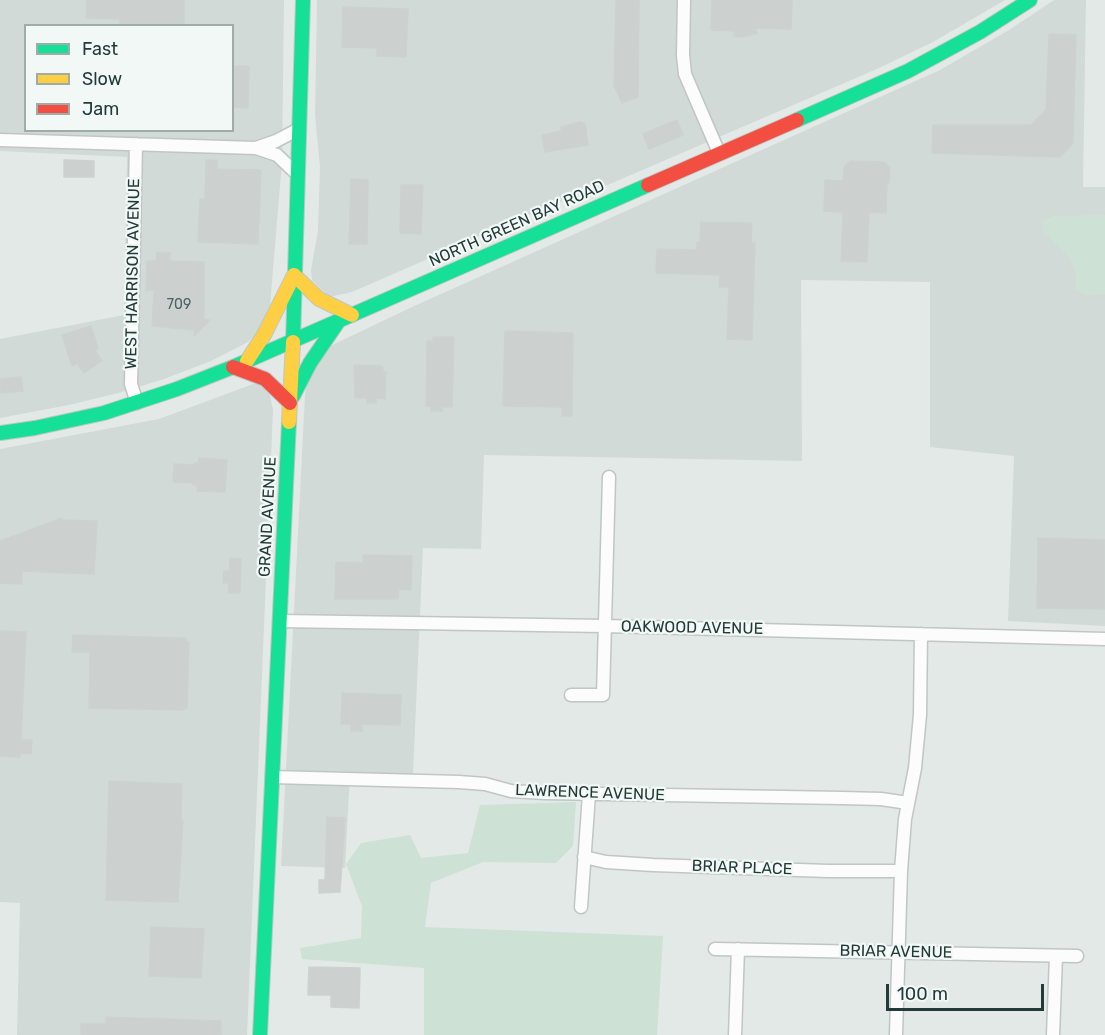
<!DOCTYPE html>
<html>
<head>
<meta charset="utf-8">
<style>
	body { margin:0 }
	#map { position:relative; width:1105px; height:1035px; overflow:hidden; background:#e3e9e7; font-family:Rubik,sans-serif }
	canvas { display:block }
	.legend { position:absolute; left:24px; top:24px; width:210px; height:108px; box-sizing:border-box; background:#f2f8f5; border:2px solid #9faca9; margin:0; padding:8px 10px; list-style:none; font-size:18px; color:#223b37 }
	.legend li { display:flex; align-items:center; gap:12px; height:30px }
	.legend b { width:30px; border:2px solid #9faca9 }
	.scale { position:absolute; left:886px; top:984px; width:158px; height:27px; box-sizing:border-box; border:3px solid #223b37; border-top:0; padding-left:8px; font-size:18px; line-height:21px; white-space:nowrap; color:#223b37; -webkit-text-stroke:4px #f2f8f5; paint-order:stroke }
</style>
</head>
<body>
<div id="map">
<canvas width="1105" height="1035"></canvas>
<ul class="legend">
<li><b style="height:8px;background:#16e098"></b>Fast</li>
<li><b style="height:8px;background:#ffcf43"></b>Slow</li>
<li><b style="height:8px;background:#f24e42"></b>Jam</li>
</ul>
<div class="scale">100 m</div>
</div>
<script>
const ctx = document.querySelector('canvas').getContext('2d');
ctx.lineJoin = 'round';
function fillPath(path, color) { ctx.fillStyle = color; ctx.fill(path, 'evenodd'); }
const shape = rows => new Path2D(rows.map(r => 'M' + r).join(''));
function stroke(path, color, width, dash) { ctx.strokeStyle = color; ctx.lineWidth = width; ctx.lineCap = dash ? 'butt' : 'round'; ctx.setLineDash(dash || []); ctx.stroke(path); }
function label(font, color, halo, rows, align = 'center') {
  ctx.font = font + ' Rubik,sans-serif'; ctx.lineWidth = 4.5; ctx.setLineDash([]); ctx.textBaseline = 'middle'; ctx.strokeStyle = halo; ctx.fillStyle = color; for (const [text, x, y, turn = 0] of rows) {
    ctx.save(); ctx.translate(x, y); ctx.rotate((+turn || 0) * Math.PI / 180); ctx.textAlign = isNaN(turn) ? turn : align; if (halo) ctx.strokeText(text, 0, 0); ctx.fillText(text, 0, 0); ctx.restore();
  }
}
fillPath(shape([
	[0,0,284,0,282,162,270,306,260,331,248,342,211,361,164,379,122,392,69,405,0,418,0,339,124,315,127,157,0,151],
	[26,26,232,26,232,130,26,130],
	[317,0,1005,0,933,42,877,69,603,187,552,205,352,292,329,297,312,280,311,270,318,231,320,167,315,115],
	[1054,0,1086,0,1083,187,1105,187,1105,626,1008,621,1014,456,930,447,930,282,801,280,802,461,484,455,481,549,423,548,413,774,350,773,345,868,281,866,305,395,308,379,326,348,412,307,940,70,1009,30],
	[253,384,260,384,270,395,273,410,247,1035,17,1035,20,903,0,902,0,449,159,419]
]), '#d2dad7');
fillPath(shape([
	[1105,215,1105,294,1085,295,1075,289,1076,272,1069,257,1042,231,1043,222,1052,216],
	[576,802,573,846,556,863,483,862,431,883,425,927,663,936,657,1035,424,1035,424,968,302,959,300,948,361,938,362,906,346,864,361,843,410,835,421,858,468,853,480,805]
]), '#cde1d5');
const building = shape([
	[87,0,184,0,184,26,120,26,120,19,86,18,87,0],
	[616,0,639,0,638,97,622,103,614,86,616,0],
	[712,0,792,0,791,29,755,28,757,33,743,37,734,36,734,31,711,30,712,0],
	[343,7,408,9,406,57,377,56,377,48,342,47,343,7],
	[1049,34,1076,35,1073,143,1060,157,932,153,933,125,1031,125,1046,110,1049,34],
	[232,66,249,66,248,108,232,107,232,66],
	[677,120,683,135,649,149,643,134,677,120],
	[579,122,584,123,586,128,588,145,545,152,542,135,561,131,561,127,579,122],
	[64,160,94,161,94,177,64,177,64,160],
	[206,160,217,160,217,169,261,170,258,244,198,242,200,199,205,199,206,160],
	[850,161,884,162,890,168,889,183,887,183,886,213,869,212,867,262,841,261,843,212,824,211,825,180,843,181,844,167,850,161],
	[351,179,368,180,367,244,349,244,351,179],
	[401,185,423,185,421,234,400,233,401,185],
	[701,222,752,223,751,243,755,243,752,340,727,339,729,287,719,287,720,275,656,273,657,249,696,250,697,242,700,242,701,222],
	[157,252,170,253,170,261,204,262,204,320,210,320,194,336,194,330,152,326,154,290,146,290,147,261,156,261,157,252],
	[91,326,98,348,95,350,102,361,84,373,77,363,72,366,62,335,91,326],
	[505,331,573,333,572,416,562,416,562,407,503,406,505,331],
	[433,337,454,337,452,407,442,407,442,411,431,411,431,407,426,406,427,341,433,341,433,337],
	[354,365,381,366,383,368,383,372,386,372,385,399,376,398,376,403,367,403,367,398,355,398,354,365],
	[21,377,23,391,0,393,0,379,21,377],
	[199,458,227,460,225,492,197,491,197,485,193,485,193,483,173,482,174,464,194,465,194,463,198,463,199,458],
	[62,518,62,520,97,521,94,574,22,571,22,584,0,583,0,541,62,518],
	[1038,538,1105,540,1105,609,1037,608,1038,538],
	[363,555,412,556,411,590,399,589,398,599,335,599,336,562,363,563,363,555],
	[230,558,241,559,240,593,228,593,229,583,223,583,224,571,229,571,230,558],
	[0,631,26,632,21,740,32,740,31,754,20,753,20,757,0,756,0,631],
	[73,635,186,638,186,642,189,642,187,708,184,708,184,710,89,708,90,652,72,652,73,635],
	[342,693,401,695,400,725,362,724,362,731,351,731,351,724,341,724,342,693],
	[109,781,182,784,181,821,183,821,178,902,106,900,109,781],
	[327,817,345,818,340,892,319,893,319,880,325,880,327,817],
	[151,927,204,929,201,978,149,976,151,927],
	[309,967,360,968,359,1008,331,1007,331,995,308,995,309,967],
	[106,1017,221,1021,221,1035,81,1035,81,1024,106,1024,106,1017]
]);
fillPath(building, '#ccd1d0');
stroke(building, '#ccd2d0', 1.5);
const street = shape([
	[684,0,683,55,685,74,719,153],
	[0,140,256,148,277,155,297,174],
	[136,144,131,384,137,403],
	[256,148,276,141,299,129],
	[280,621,605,626,1105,639],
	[571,695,603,695,609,477],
	[272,777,459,782,485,784,511,791,545,793,842,798,881,799,908,803],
	[584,857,606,862,653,865,828,871,901,871],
	[581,907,589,794],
	[715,949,1077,956],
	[735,1035,738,949],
	[896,1035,901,871,905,819,915,768,920,715,921,634],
	[1053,1035,1056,956]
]);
const fast = shape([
	[797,120,908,71,980,32,1030,0],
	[293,342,303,0],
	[293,396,310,363,338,322],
	[0,433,35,428,104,413,177,389,233,367,648,185],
	[260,1035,289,422]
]);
const slow = shape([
	[247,361,264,335,294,275,319,299,352,315],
	[289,422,293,342]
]);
const jam = shape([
	[648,185,797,120],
	[233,367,265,379,290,403]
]);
stroke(street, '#c0c6c4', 15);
stroke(fast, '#bfc6c4', 16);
stroke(slow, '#bfc6c4', 16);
stroke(jam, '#bfc6c4', 16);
stroke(street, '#fbfcfb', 12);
stroke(fast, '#16e098', 14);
stroke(slow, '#ffcf43', 14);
stroke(jam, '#f24e42', 14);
label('14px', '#4d615e', null, [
	["709",179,305]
]);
label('16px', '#223b37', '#f2f8f5', [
	["NORTH GREEN BAY ROAD",517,224,-24],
	["WEST HARRISON AVENUE",133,274,-89],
	["GRAND AVENUE",268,517,-87],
	["OAKWOOD AVENUE",692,628,1],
	["LAWRENCE AVENUE",590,793,2],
	["BRIAR PLACE",742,868,2],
	["BRIAR AVENUE",896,952,1]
]);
</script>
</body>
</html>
